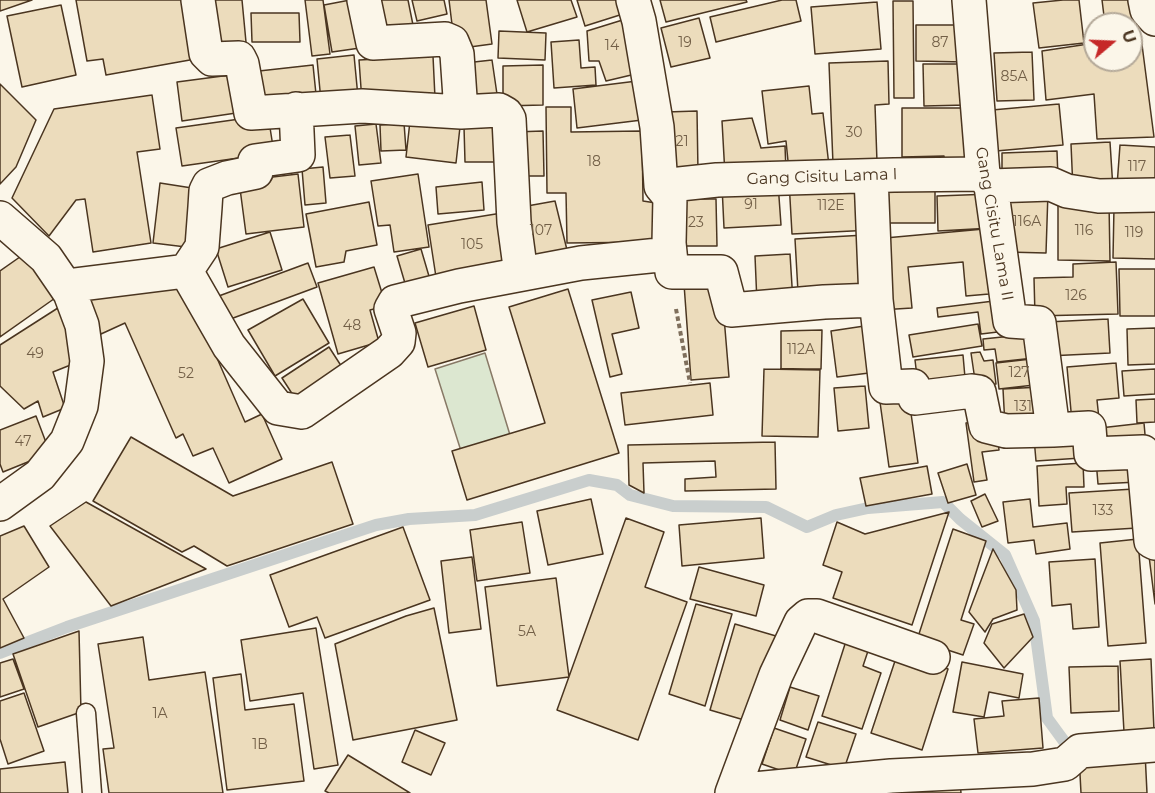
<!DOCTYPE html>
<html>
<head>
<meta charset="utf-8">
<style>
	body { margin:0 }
	#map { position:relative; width:1155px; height:793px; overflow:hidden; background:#fbf6e9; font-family:Montserrat,sans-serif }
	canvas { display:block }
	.north { position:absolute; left:1083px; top:12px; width:60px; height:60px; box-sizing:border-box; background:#fbf6e9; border:2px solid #b4a999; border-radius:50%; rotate:71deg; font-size:16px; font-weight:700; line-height:24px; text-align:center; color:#4a3520 }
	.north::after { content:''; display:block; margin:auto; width:21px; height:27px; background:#c62828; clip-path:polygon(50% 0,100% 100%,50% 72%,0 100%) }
</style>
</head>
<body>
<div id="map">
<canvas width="1155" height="793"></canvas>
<div class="north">U</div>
</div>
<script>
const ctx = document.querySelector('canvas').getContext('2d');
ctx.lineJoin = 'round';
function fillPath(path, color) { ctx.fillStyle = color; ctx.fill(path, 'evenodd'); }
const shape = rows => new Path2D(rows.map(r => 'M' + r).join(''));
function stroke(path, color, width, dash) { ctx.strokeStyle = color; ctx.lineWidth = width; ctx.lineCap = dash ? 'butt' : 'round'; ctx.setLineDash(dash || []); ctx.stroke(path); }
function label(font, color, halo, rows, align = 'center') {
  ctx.font = font + ' Montserrat,sans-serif'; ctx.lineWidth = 4.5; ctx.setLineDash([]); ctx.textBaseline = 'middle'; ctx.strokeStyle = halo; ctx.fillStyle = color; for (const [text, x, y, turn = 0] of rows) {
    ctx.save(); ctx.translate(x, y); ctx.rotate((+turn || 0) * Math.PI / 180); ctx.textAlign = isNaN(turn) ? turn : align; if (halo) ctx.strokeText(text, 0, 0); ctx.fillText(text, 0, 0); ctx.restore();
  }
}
const green = shape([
	[485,353,510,435,461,451,435,369,485,353]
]);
fillPath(green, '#dce7d0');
stroke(green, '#887966', 1.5);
stroke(shape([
	[0,653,67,627,376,525,409,519,475,515,589,480,617,485,630,495,673,506,766,507,807,527,836,515,868,508,943,502,960,519,1005,555,1034,621,1047,718,1066,744,1079,744]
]), '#c9cecd', 12);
const building = shape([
	[0,0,32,0,0,11,0,0],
	[76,0,190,0,201,58,106,75,103,59,87,61,76,0],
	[203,0,242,0,246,42,208,46,203,0],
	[305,0,323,0,330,54,312,56,305,0],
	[350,0,360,48,332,52,324,5,350,0],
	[374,0,408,0,414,30,380,36,374,0],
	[412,0,444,0,447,14,417,21,412,0],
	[449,0,486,0,492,44,455,49,449,0],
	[517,0,571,0,577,17,527,32,517,0],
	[577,0,619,0,623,14,585,26,577,0],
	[660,0,746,0,747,2,666,22,660,0],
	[782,0,796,0,801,21,716,42,710,17,782,0],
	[1063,0,1079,0,1084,43,1039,48,1033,3,1063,0],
	[1102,0,1133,0,1138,36,1131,37,1131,24,1105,24,1102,0],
	[893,1,913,1,914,98,894,98,893,1],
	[877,2,881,49,815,54,811,7,877,2],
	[61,5,76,75,22,87,7,16,61,5],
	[251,13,299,13,300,42,252,42,251,13],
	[629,18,644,72,606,81,599,61,589,61,587,31,629,18],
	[699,18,710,58,671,67,661,28,699,18],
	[916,25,964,25,964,62,916,61,916,25],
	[499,31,546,33,545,60,498,58,499,31],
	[1141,37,1154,137,1097,139,1094,94,1046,100,1042,51,1095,43,1095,60,1131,60,1131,39,1141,37],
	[579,40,581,68,595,67,596,85,554,88,551,42,579,40],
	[1032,52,1034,100,997,101,994,53,1032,52],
	[354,55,358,97,321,101,317,59,354,55],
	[433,56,435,98,362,102,359,60,433,56],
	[492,60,498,101,471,105,465,63,492,60],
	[888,61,889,104,875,105,877,162,833,164,829,63,888,61],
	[923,64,966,64,967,105,924,106,923,64],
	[313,65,317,104,254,110,250,72,313,65],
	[543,65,543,105,503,106,503,66,543,65],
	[238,74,243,112,182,121,177,82,238,74],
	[637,81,642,120,577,128,573,89,637,81],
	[0,84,36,120,16,167,0,184,0,84],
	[809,86,812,114,823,113,829,166,789,171,786,141,768,144,762,91,809,86],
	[152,95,160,149,137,152,151,243,93,252,85,199,76,200,49,236,12,198,54,109,152,95],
	[1059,104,1063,145,996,151,992,110,1059,104],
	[546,107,571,107,571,132,642,131,643,201,656,203,656,242,567,243,566,193,547,193,546,107],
	[902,108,977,108,978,171,945,171,944,156,902,157,902,108],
	[697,111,698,172,667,172,666,112,697,111],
	[268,115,274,153,182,166,176,128,268,115],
	[752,118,761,148,785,146,786,171,725,175,722,121,752,118],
	[410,121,460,127,456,163,406,157,410,121],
	[404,123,406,150,381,151,380,125,404,123],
	[376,124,381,163,359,165,355,126,376,124],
	[503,126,504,162,465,162,464,127,503,126],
	[543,131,544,176,515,176,514,132,543,131],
	[350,135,355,176,330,178,325,137,350,135],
	[1110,142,1113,189,1073,190,1071,144,1110,142],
	[1120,145,1155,147,1155,188,1117,186,1120,145],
	[1057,151,1058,179,1002,181,1002,153,1057,151],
	[323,167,326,203,305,205,302,169,323,167],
	[298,174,304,227,246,234,239,181,298,174],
	[418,174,429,247,394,252,390,225,378,226,371,181,418,174],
	[869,178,872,230,792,234,789,181,869,178],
	[482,182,484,210,438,214,436,187,482,182],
	[160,183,192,188,186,247,153,243,160,183],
	[778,183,781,225,724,228,722,186,778,183],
	[875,186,935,186,935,223,876,223,875,186],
	[1008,191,1048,192,1046,253,1006,252,1008,191],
	[991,194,992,228,938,231,937,196,991,194],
	[676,199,716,199,717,246,676,246,676,199],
	[555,201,568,254,524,265,516,208,555,201],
	[369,202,377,245,346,251,344,262,316,267,306,214,369,202],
	[1058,202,1109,202,1110,261,1058,260,1058,202],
	[1114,207,1155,208,1155,259,1113,258,1114,207],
	[508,212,517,264,436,277,428,225,508,212],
	[984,229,989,294,966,296,963,262,908,267,912,308,880,310,874,239,984,229],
	[270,232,282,270,228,287,216,249,270,232],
	[865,235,868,289,798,292,795,239,865,235],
	[421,249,431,283,407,290,397,256,421,249],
	[27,252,58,296,0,337,0,271,27,252],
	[790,254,793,302,757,303,755,256,790,254],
	[1116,262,1118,314,1035,316,1034,278,1073,277,1073,264,1116,262],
	[308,263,317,287,217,324,208,300,308,263],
	[374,267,386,306,370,310,379,342,338,354,318,283,374,267],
	[1119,269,1155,269,1155,316,1120,316,1119,269],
	[181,276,245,422,262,414,282,459,229,483,213,448,193,456,183,434,176,438,125,323,101,334,81,286,181,276],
	[721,281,729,377,691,380,684,284,721,281],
	[568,289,619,453,467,500,452,451,545,423,509,307,568,289],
	[631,292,639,328,612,334,622,374,610,377,592,300,631,292],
	[303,299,329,343,275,376,248,330,303,299],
	[1002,300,1006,331,981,334,978,312,938,317,937,308,1002,300],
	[61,306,73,364,53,372,65,408,43,417,38,401,24,409,0,386,0,345,61,306],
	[474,306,486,350,428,367,415,323,474,306],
	[1108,319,1110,353,1048,356,1047,322,1108,319],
	[978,324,982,346,913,357,909,335,978,324],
	[871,325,877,372,837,377,831,331,871,325],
	[1155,328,1155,364,1128,365,1127,329,1155,328],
	[822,330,821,369,781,369,781,331,822,330],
	[1031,334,1034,358,997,362,995,349,984,350,983,339,1031,334],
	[329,347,347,375,300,406,282,378,329,347],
	[980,352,984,361,993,360,996,384,976,387,971,353,980,352],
	[963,355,966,389,919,393,915,360,963,355],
	[1040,358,1043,384,999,389,996,363,1040,358],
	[1116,363,1119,398,1097,400,1099,419,1072,422,1067,367,1116,363],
	[764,369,820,370,818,437,762,436,764,369],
	[1155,369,1155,394,1124,396,1122,371,1155,369],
	[710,383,713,415,625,425,621,393,710,383],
	[865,386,869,428,838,431,834,388,865,386],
	[1040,387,1043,424,1005,426,1003,389,1040,387],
	[908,392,918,463,889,467,879,395,908,392],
	[1155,399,1155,422,1137,423,1136,400,1155,399],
	[36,416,50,453,3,472,0,464,0,430,36,416],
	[979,421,997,431,999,450,982,452,987,480,974,482,966,423,979,421],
	[1144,423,1146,446,1093,452,1091,429,1144,423],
	[1080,435,1081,458,1036,461,1034,438,1080,435],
	[131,437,233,496,332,462,353,524,227,566,194,546,182,552,93,501,131,437],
	[775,442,776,489,685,491,685,479,716,477,715,461,643,463,644,493,629,485,628,445,775,442],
	[1137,458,1138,482,1098,484,1096,460,1137,458],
	[1083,463,1084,487,1066,487,1067,504,1039,506,1037,466,1083,463],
	[967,464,976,495,948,503,938,473,967,464],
	[927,466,932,494,866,506,860,478,927,466],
	[1134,489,1137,528,1072,532,1069,493,1134,489],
	[985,494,998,521,982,527,971,501,985,494],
	[591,499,603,554,548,565,537,511,591,499],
	[1030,499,1033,527,1067,523,1070,549,1036,554,1034,540,1008,543,1003,502,1030,499],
	[86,502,206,569,111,606,50,526,86,502],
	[949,512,912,625,833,598,842,572,823,565,837,522,865,534,949,512],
	[626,518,664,532,645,587,687,602,638,740,557,710,626,518],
	[761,518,764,558,682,566,679,525,761,518],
	[522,522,530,573,477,581,470,530,522,522],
	[24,526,49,567,3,599,24,638,0,648,0,536,24,526],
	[403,527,430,600,325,638,317,617,289,627,270,575,403,527],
	[953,529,986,541,961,620,974,624,963,655,917,640,953,529],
	[1138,539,1146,643,1108,646,1100,543,1138,539],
	[993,549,1016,590,1017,610,993,619,985,632,969,612,993,549],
	[1155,555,1155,604,1149,556,1155,555],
	[472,557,481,629,449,633,441,561,472,557],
	[1095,559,1099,627,1073,629,1071,604,1052,606,1049,562,1095,559],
	[699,567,764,585,756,616,690,599,699,567],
	[556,578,569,677,497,686,485,587,556,578],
	[696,604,732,614,705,706,669,694,696,604],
	[434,608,457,720,353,740,335,644,406,616,434,608],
	[1024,614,1033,637,1004,668,984,643,992,624,1024,614],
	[735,624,776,636,751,722,710,710,735,624],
	[316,628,338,765,314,769,303,693,250,701,241,640,316,628],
	[79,631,81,712,38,727,13,654,79,631],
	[143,637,149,680,205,672,223,793,109,793,103,749,114,748,98,644,143,637],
	[846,641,869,648,863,666,881,673,862,729,822,716,846,641],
	[898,652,948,669,922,750,871,733,898,652],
	[13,659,24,689,0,697,0,663,13,659],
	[1151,659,1154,731,1124,732,1120,661,1151,659],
	[962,662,1023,674,1019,698,989,692,984,717,953,712,962,662],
	[1118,666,1119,711,1071,713,1069,667,1118,666],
	[241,674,245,710,294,704,304,781,227,790,213,678,241,674],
	[790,687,819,696,808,730,780,720,790,687],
	[24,693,44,751,8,764,0,739,0,701,24,693],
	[1039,698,1043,748,978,753,974,719,1004,716,1002,701,1039,698],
	[818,722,856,734,844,769,806,757,818,722],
	[774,728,806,739,794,775,762,764,774,728],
	[415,730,445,743,431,775,402,762,415,730],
	[1145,752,1147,793,1081,793,1079,755,1145,752],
	[348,755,410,793,329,793,325,791,348,755],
	[65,762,68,793,0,793,0,769,65,762],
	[960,782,961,793,882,793,960,782]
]);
fillPath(building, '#ecdcbc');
stroke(building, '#4a3520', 1.5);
const service = shape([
	[86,713,92,793]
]);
const minor = shape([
	[198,0,206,53,212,59,239,58,242,64,251,113,362,106,461,112,499,110,506,114,509,119,514,222,521,274],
	[364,0,373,43,445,39,452,42,457,54,461,112],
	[633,0,639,21,657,127,661,186,670,197,669,243,672,272,721,272,731,310,824,302,876,300,886,387,913,386,915,398,972,391,979,392,986,426,1006,431,1053,430],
	[969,0,983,174,991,186,1010,321,1039,323,1053,430,1089,428,1091,454,1143,452,1151,541,1155,543],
	[1145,0,1147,10,1155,19],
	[871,176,876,300],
	[661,186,717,180,894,175,983,174],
	[991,186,1051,184,1067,191,1099,196,1155,195],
	[0,218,46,258,70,293,82,325,87,361,81,406,67,441,40,475,0,504],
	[186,271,202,247,205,207,206,191,209,185,227,178,256,172,255,161,298,155,296,109],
	[66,286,186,271,229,346,278,408,302,412,389,352,398,342,399,333,391,309,395,302,459,286,581,263,669,254],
	[733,791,891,776,1033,769,1065,764,1080,751,1155,745],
	[732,793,776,675,801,622,808,616,817,616,933,657]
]);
stroke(service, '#4a3520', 21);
stroke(minor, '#4a3520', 36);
stroke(shape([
	[676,309,690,383]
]), '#7f6f5c', 4, [4.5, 3]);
stroke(service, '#fbf6e9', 18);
stroke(minor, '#fbf6e9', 33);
label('14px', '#725f47', null, [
	["19",685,43],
	["87",940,43],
	["14",612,46],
	["85A",1014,77],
	["30",854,133],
	["21",682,142],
	["18",594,162],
	["117",1137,167],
	["91",751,205],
	["112E",831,206],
	["116A",1027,222],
	["23",696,223],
	["107",541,231],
	["116",1084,231],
	["119",1134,233],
	["105",472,245],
	["126",1076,296],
	["48",352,326],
	["112A",801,350],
	["49",35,354],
	["127",1019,373],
	["52",186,374],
	["131",1023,407],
	["47",23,442],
	["133",1103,511],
	["5A",527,632],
	["1A",160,714],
	["1B",260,745]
]);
label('16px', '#4a3520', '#fbf6e9', [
	["Gang Cisitu Lama I",822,177,-2],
	["Gang Cisitu Lama II",994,224,80]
]);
</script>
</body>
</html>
